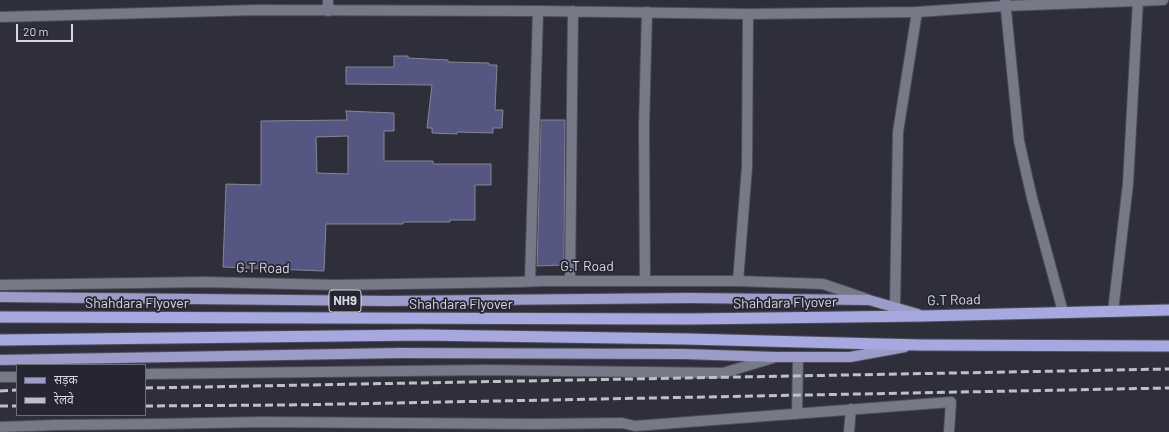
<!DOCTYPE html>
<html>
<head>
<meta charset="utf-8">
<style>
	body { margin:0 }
	#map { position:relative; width:1169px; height:432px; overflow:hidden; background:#2f2f3c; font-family:Barlow,"Noto Sans Devanagari",sans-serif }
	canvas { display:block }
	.legend { position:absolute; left:16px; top:364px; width:130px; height:52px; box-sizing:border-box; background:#252632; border:1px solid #6d6d78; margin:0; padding:5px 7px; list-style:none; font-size:12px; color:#d8d8e0 }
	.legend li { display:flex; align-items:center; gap:8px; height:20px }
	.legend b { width:20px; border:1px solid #6d6d78 }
	.scale { position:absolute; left:16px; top:24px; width:57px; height:18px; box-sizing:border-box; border:2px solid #d8d8e0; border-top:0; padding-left:5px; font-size:12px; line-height:14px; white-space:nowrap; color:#d8d8e0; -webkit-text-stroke:3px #252632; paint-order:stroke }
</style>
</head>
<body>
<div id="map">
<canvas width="1169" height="432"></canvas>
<ul class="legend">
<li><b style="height:5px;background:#9b9cc9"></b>सड़क</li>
<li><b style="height:5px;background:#bfbfc8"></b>रेलवे</li>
</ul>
<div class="scale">20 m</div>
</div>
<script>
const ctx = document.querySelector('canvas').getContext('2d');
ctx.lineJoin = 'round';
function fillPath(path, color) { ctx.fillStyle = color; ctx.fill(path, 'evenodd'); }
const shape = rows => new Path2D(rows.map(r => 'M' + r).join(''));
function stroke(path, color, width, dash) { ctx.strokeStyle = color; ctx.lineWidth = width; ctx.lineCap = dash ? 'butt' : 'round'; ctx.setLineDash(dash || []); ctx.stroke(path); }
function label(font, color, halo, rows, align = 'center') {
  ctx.font = font + ' Barlow,sans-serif'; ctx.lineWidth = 3.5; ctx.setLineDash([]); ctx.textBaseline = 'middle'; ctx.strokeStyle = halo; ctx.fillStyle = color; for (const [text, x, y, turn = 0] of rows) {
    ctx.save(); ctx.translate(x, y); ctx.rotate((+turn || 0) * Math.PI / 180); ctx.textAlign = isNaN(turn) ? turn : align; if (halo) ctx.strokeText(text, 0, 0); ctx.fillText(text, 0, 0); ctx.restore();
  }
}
const building = shape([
	[394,56,408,56,408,58,448,60,448,62,489,63,489,65,497,65,495,110,503,110,502,128,493,128,493,133,457,132,457,134,432,133,432,128,427,128,432,85,346,84,346,67,394,67,394,56],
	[346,111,394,113,394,131,384,131,384,161,433,161,433,164,491,164,491,185,475,185,475,220,450,220,450,222,403,222,403,224,326,224,324,271,223,267,226,184,261,185,261,121,347,120,346,111],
	[348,136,348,174,317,173,316,137,348,136],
	[541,120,565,120,564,265,537,266,541,120]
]);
fillPath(building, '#565682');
stroke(building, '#858695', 1);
const service = shape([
	[328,0,328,11],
	[530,281,538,11],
	[645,281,644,126,647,12],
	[738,281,747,167,748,14],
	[895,307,898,132,917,12]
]);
const minor = shape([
	[0,17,256,10,538,11,748,14,917,12,1005,6,1163,0],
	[570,281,573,11],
	[797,414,798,357],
	[0,427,57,425,154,424,262,422,537,424,622,423,635,426,951,402,949,432],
	[849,432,851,409]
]);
const tertiary = shape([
	[1005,0,1019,141,1032,198,1063,312],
	[1113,311,1128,184,1138,0]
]);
const secondary = shape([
	[0,285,205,282,338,285,516,282,544,281,738,281,823,284,867,299],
	[145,374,487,370,723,373,773,358],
	[0,377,17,377]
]);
const primary = shape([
	[0,297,388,301,689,298,869,300,918,314],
	[0,360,400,353,684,354,775,357,850,357,905,347]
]);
const trunk = shape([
	[0,317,689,319,922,316,1169,310],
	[0,340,421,335,687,339,919,345,1169,346]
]);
stroke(service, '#4d4d58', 12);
stroke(minor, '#4d4d58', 12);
stroke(tertiary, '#4d4d58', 12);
stroke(secondary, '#4d4d58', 12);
stroke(primary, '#4d4d58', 12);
stroke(trunk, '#4d4d58', 13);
stroke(service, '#787988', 10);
stroke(minor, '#787988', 10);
stroke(tertiary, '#787988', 10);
stroke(secondary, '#787988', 10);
stroke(primary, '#9b9cc9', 10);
stroke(trunk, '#a6a8df', 11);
stroke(shape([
	[145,388,1169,369],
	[0,391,17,390],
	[0,406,17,406],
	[145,406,290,405,1169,388]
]), '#bfbfc8', 3, [8, 4]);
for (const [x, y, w] of [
	[345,301,32]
]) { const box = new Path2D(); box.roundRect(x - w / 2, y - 11, w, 22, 3); ctx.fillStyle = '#252632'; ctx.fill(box); stroke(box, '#d8d8e0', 1); }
label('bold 13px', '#d8d8e0', null, [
	["NH9",345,301]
]);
label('14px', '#d8d8e0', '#252632', [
	["G.T Road",587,266],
	["G.T Road",263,268,1],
	["G.T Road",954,300,-1],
	["Shahdara Flyover",137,303],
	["Shahdara Flyover",785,303,-1],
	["Shahdara Flyover",461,304]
]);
</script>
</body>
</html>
